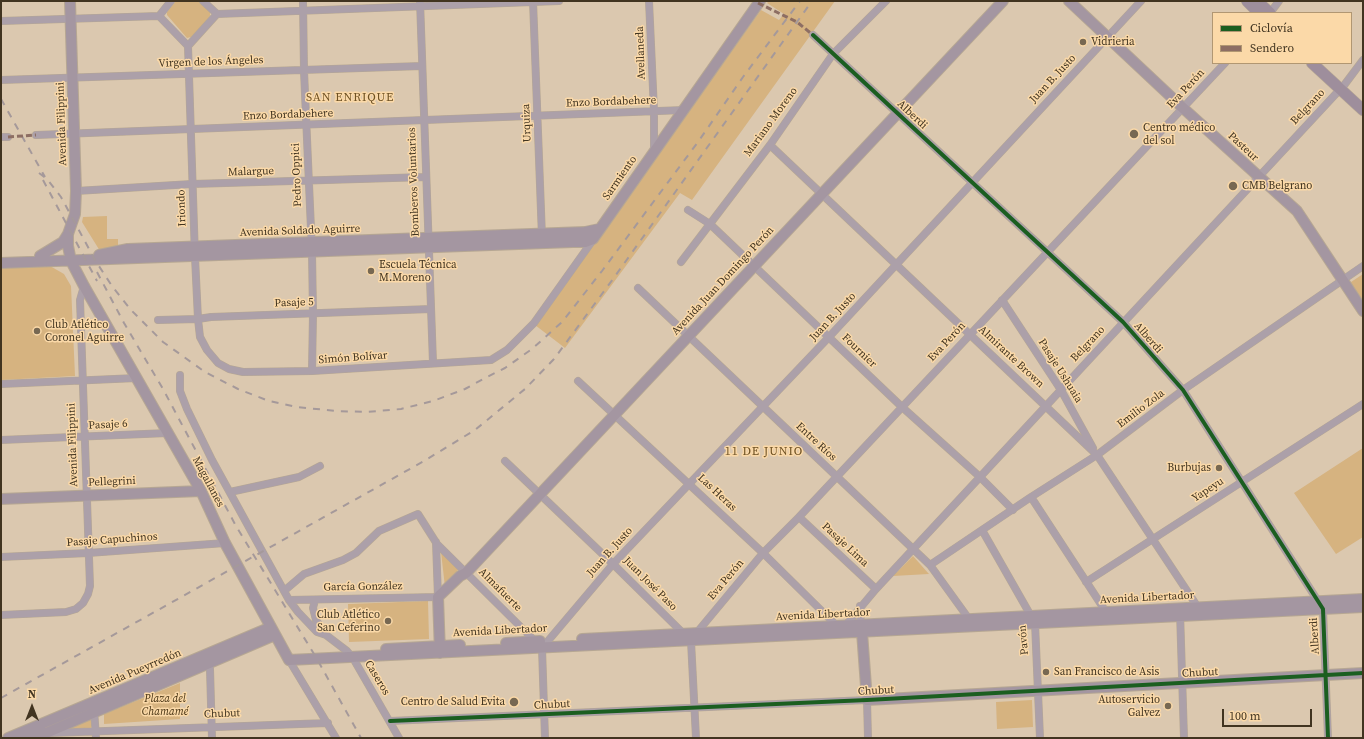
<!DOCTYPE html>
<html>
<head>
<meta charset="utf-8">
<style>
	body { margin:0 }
	#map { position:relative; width:1364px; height:739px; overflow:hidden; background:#dbc8af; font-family:"Source Serif 4",serif }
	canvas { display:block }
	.frame { position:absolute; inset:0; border:2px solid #413420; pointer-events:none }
	.legend { position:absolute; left:1212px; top:12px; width:140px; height:52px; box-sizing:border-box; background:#fbd9a8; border:1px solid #b19772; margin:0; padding:5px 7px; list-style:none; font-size:12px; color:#413420 }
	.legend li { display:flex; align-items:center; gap:8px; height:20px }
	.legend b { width:20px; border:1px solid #b19772 }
	.north { position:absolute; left:12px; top:687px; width:40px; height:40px; -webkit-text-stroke:3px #fbd9a8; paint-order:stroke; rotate:0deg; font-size:11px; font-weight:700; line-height:16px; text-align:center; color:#413420 }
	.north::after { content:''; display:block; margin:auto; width:14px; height:18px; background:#413420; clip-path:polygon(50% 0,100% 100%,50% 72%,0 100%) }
	.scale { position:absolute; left:1222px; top:709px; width:90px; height:18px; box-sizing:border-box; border:2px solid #413420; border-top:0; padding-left:5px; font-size:12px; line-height:14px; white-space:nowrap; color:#413420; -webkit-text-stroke:3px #fbd9a8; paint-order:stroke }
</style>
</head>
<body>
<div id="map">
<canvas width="1364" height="739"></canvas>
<div class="frame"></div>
<ul class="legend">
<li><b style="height:5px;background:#1b5e20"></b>Ciclovía</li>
<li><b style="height:5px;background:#8d6e63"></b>Sendero</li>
</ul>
<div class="north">N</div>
<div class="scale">100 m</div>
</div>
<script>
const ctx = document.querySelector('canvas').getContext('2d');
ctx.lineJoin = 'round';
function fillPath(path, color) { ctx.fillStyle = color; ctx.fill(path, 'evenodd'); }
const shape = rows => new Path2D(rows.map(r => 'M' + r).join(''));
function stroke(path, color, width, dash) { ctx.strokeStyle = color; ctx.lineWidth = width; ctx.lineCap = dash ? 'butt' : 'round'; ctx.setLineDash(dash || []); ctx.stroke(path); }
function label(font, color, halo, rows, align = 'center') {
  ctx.font = font + ' "Source Serif 4",serif'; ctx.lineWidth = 3; ctx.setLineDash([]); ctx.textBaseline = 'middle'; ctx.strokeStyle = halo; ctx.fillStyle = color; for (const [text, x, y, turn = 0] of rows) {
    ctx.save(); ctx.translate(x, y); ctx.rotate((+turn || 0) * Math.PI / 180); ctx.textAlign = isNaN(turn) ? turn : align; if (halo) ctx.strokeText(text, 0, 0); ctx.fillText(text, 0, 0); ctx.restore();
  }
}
fillPath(shape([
	[176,1,198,1,210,11,210,16,208,20,191,37,187,38,167,15,167,12],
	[769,1,835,1,692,200,680,193,565,348,535,325,761,10,779,20,784,14,767,3],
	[107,216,107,239,118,239,118,245,100,251,82,222,83,217],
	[50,266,64,274,71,286,75,376,1,380,1,268],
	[1363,274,1363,301,1361,303,1348,284],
	[1363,448,1363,537,1336,554,1294,493],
	[441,552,458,569,457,573,445,587],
	[913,556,929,574,893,576],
	[428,601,429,639,349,642,348,604],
	[180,683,180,719,104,724,104,714],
	[1032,700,1033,727,997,729,996,702],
	[92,716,92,726,90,729,67,730,66,726]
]), '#d6b380');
const street = shape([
	[303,1,304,71,312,252,313,314,312,371],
	[420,1,433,363],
	[533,1,542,237],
	[649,1,654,111,654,151],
	[1270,13,1279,1],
	[217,14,559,1],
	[159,16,188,46,217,14,203,1],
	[159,16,171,1],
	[1,21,159,16],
	[813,35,1123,322,1183,390,1323,609,1328,738],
	[188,46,195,257,198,319,200,337,207,350,218,363,229,369,243,372,312,371,491,360,507,350,534,323,593,240],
	[1,80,422,66],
	[36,135,684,110],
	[1,137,8,137],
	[770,145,1097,455,1199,609],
	[76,191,192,184,426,177],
	[688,210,710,224,902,407,980,477,1013,510],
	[681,262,770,145,833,54,886,1],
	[638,288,930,565,969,619],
	[1002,300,1061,390,1093,448],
	[158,320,198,319,211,317,431,309],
	[180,375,180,391,187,409,212,460,289,600,298,612,317,632,326,635],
	[578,381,763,553,837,626],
	[1,384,137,378],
	[1,440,168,433],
	[505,461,613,564,691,641,696,738],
	[230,492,299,477,320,466],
	[1031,497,1106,612],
	[799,517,876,589],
	[982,530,1035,623,1040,738],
	[1,557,88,553,225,543],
	[930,565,1031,497,1097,455,1183,390,1363,266],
	[1086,582,1363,404],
	[284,591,304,574,343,560,356,553,379,531,418,514,437,544,542,648,545,738],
	[289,600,438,597,436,542],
	[315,600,313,608,316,620,326,635,347,651,353,658,399,738],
	[860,606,861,628],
	[1180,612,1184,738],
	[1,615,66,612,76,609,83,603,88,594,90,586,80,300,84,286],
	[845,626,876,589,1345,84,1363,60],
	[694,636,763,553,799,517,1225,63],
	[542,648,613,564,829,337,1141,1],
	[289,660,336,738],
	[208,661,210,669,212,738],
	[94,709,96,738],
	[390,721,867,700,868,738],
	[50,733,328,723]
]);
const secondary = shape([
	[1069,1,1183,108,1297,211,1363,311],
	[68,234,68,246,70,256],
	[99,255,128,249,585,232,599,229],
	[40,256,63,242,68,234,75,214,76,191,70,1],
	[71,261,84,286,201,491,225,543,289,660,1363,607],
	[1,263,573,242,585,242,593,239,760,1],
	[1,499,201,491],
	[862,632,867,700,1363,673],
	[582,639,1363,599],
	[506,643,540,641],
	[386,649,460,645],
	[440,653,438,597,460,576,466,573,1003,1],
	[8,738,271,627],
	[20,738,46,733,275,635]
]);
const primary = shape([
	[1247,1,1259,13],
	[1257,1,1270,13],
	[1312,63,1363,110]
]);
stroke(street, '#b6a793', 8);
stroke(secondary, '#b6a793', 12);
stroke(primary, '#b6a793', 12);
stroke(street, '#aca0a9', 7);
stroke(secondary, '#a496a1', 10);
stroke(primary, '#9e8e9c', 11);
stroke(shape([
	[1,99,45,177],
	[39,173,47,179,61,197,95,260,112,286,131,310,163,342,205,372,238,389,269,401,297,407,336,411,367,412,401,409,433,401,465,389,485,378,505,368,532,349,562,322,602,271,657,197,698,142,743,77,800,1],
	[43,180,97,281],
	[97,272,124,323,163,389,236,526,317,659,361,738],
	[1,698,424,461,475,430,525,389,554,359,613,279,812,1]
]), '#a5999a', 2, [7, 7]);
stroke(shape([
	[758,3,797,22,813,35],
	[8,137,36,135]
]), '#8d6e63', 3, [6, 3]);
stroke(shape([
	[813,35,1123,322,1183,390,1323,609,1328,738],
	[390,721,867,700,1363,673]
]), '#1b5e20', 4);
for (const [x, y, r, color] of [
	[1083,42,4,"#776852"],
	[1134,134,5,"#776852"],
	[1233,186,5,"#776852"],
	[371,271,4,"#776852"],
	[37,331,4,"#776852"],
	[1219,468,4,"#776852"],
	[388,621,4,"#776852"],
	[1046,672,4,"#776852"],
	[514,702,5,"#776852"],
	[1168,706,4,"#776852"]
]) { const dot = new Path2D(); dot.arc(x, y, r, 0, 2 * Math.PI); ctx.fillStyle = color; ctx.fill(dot); stroke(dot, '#fbd9a8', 1.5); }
label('11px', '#413420', '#fbd9a8', [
	["Vidrieria",1091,42],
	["Centro médico",1143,128],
	["del sol",1143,141],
	["CMB Belgrano",1242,186],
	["Escuela Técnica",379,265],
	["M.Moreno",379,278],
	["Club Atlético",45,325],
	["Coronel Aguirre",45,338],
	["Burbujas",1211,468,"right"],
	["Club Atlético",380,615,"right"],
	["San Ceferino",380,628,"right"],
	["San Francisco de Asis",1054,672],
	["Autoservicio",1160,700,"right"],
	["Galvez",1160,713,"right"],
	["Centro de Salud Evita",505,702,"right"]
], 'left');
label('11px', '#413420', '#fbd9a8', [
	["Avellaneda",641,53,-92],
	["Virgen de los Ángeles",211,62,-2],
	["Juan B. Justo",1053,79,-47],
	["Eva Perón",1186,89,-47],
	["Enzo Bordabehere",611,102,-2],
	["Belgrano",1308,107,-47],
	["Enzo Bordabehere",288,115,-2],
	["Alberdi",912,115,43],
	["Mariano Moreno",771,122,-54],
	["Urquiza",527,123,-92],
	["Avenida Filippini",62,124,-92],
	["Pasteur",1243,147,43],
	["Malargue",251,172,-2],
	["Pedro Oppici",297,175,-92],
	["Sarmiento",620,178,-55],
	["Bomberos Voluntarios",414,182,-92],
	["Iriondo",182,208,-92],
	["Avenida Soldado Aguirre",300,231,-2],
	["Avenida Juan Domingo Perón",723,281,-47],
	["Pasaje 5",294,303,-2],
	["Juan B. Justo",833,317,-47],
	["Alberdi",1148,338,49],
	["Eva Perón",947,342,-47],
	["Belgrano",1088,344,-47],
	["Fournier",859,351,44],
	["Almirante Brown",1011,357,43],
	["Simón Bolívar",353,358,-4],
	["Pasaje Ushuaia",1060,371,58],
	["Emilio Zola",1141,409,-37],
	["Pasaje 6",108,425,-3],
	["Entre Ríos",816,442,43],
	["Avenida Filippini",73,445,-92],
	["Pellegrini",112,482,-2],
	["Magallanes",208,482,62],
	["Yapeyu",1208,490,-33],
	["Las Heras",717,493,43],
	["Pasaje Capuchinos",112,540,-4],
	["Pasaje Lima",845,545,43],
	["Juan B. Justo",610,552,-48],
	["Eva Perón",726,580,-50],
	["Juan José Paso",650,584,45],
	["García González",363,587,-1],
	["Almafuerte",500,590,45],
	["Avenida Libertador",1147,598,-3],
	["Avenida Libertador",823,615,-3],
	["Avenida Libertador",500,631,-3],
	["Alberdi",1315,636,-93],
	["Pavón",1024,640,-95],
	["Avenida Pueyrredón",135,672,-23],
	["Chubut",1200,673,-3],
	["Caseros",377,678,59],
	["Chubut",876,691,-3],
	["Chubut",552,705,-3],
	["Chubut",222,714,-2]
]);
label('italic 11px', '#443010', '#fbd9a8', [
	["Plaza del",165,699],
	["Chamamé",165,712]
]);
ctx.letterSpacing = '1px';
label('12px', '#6e5123', '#fbd9a8', [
	["SAN ENRIQUE",350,98],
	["11 DE JUNIO",764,452]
]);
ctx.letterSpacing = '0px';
</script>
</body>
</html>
